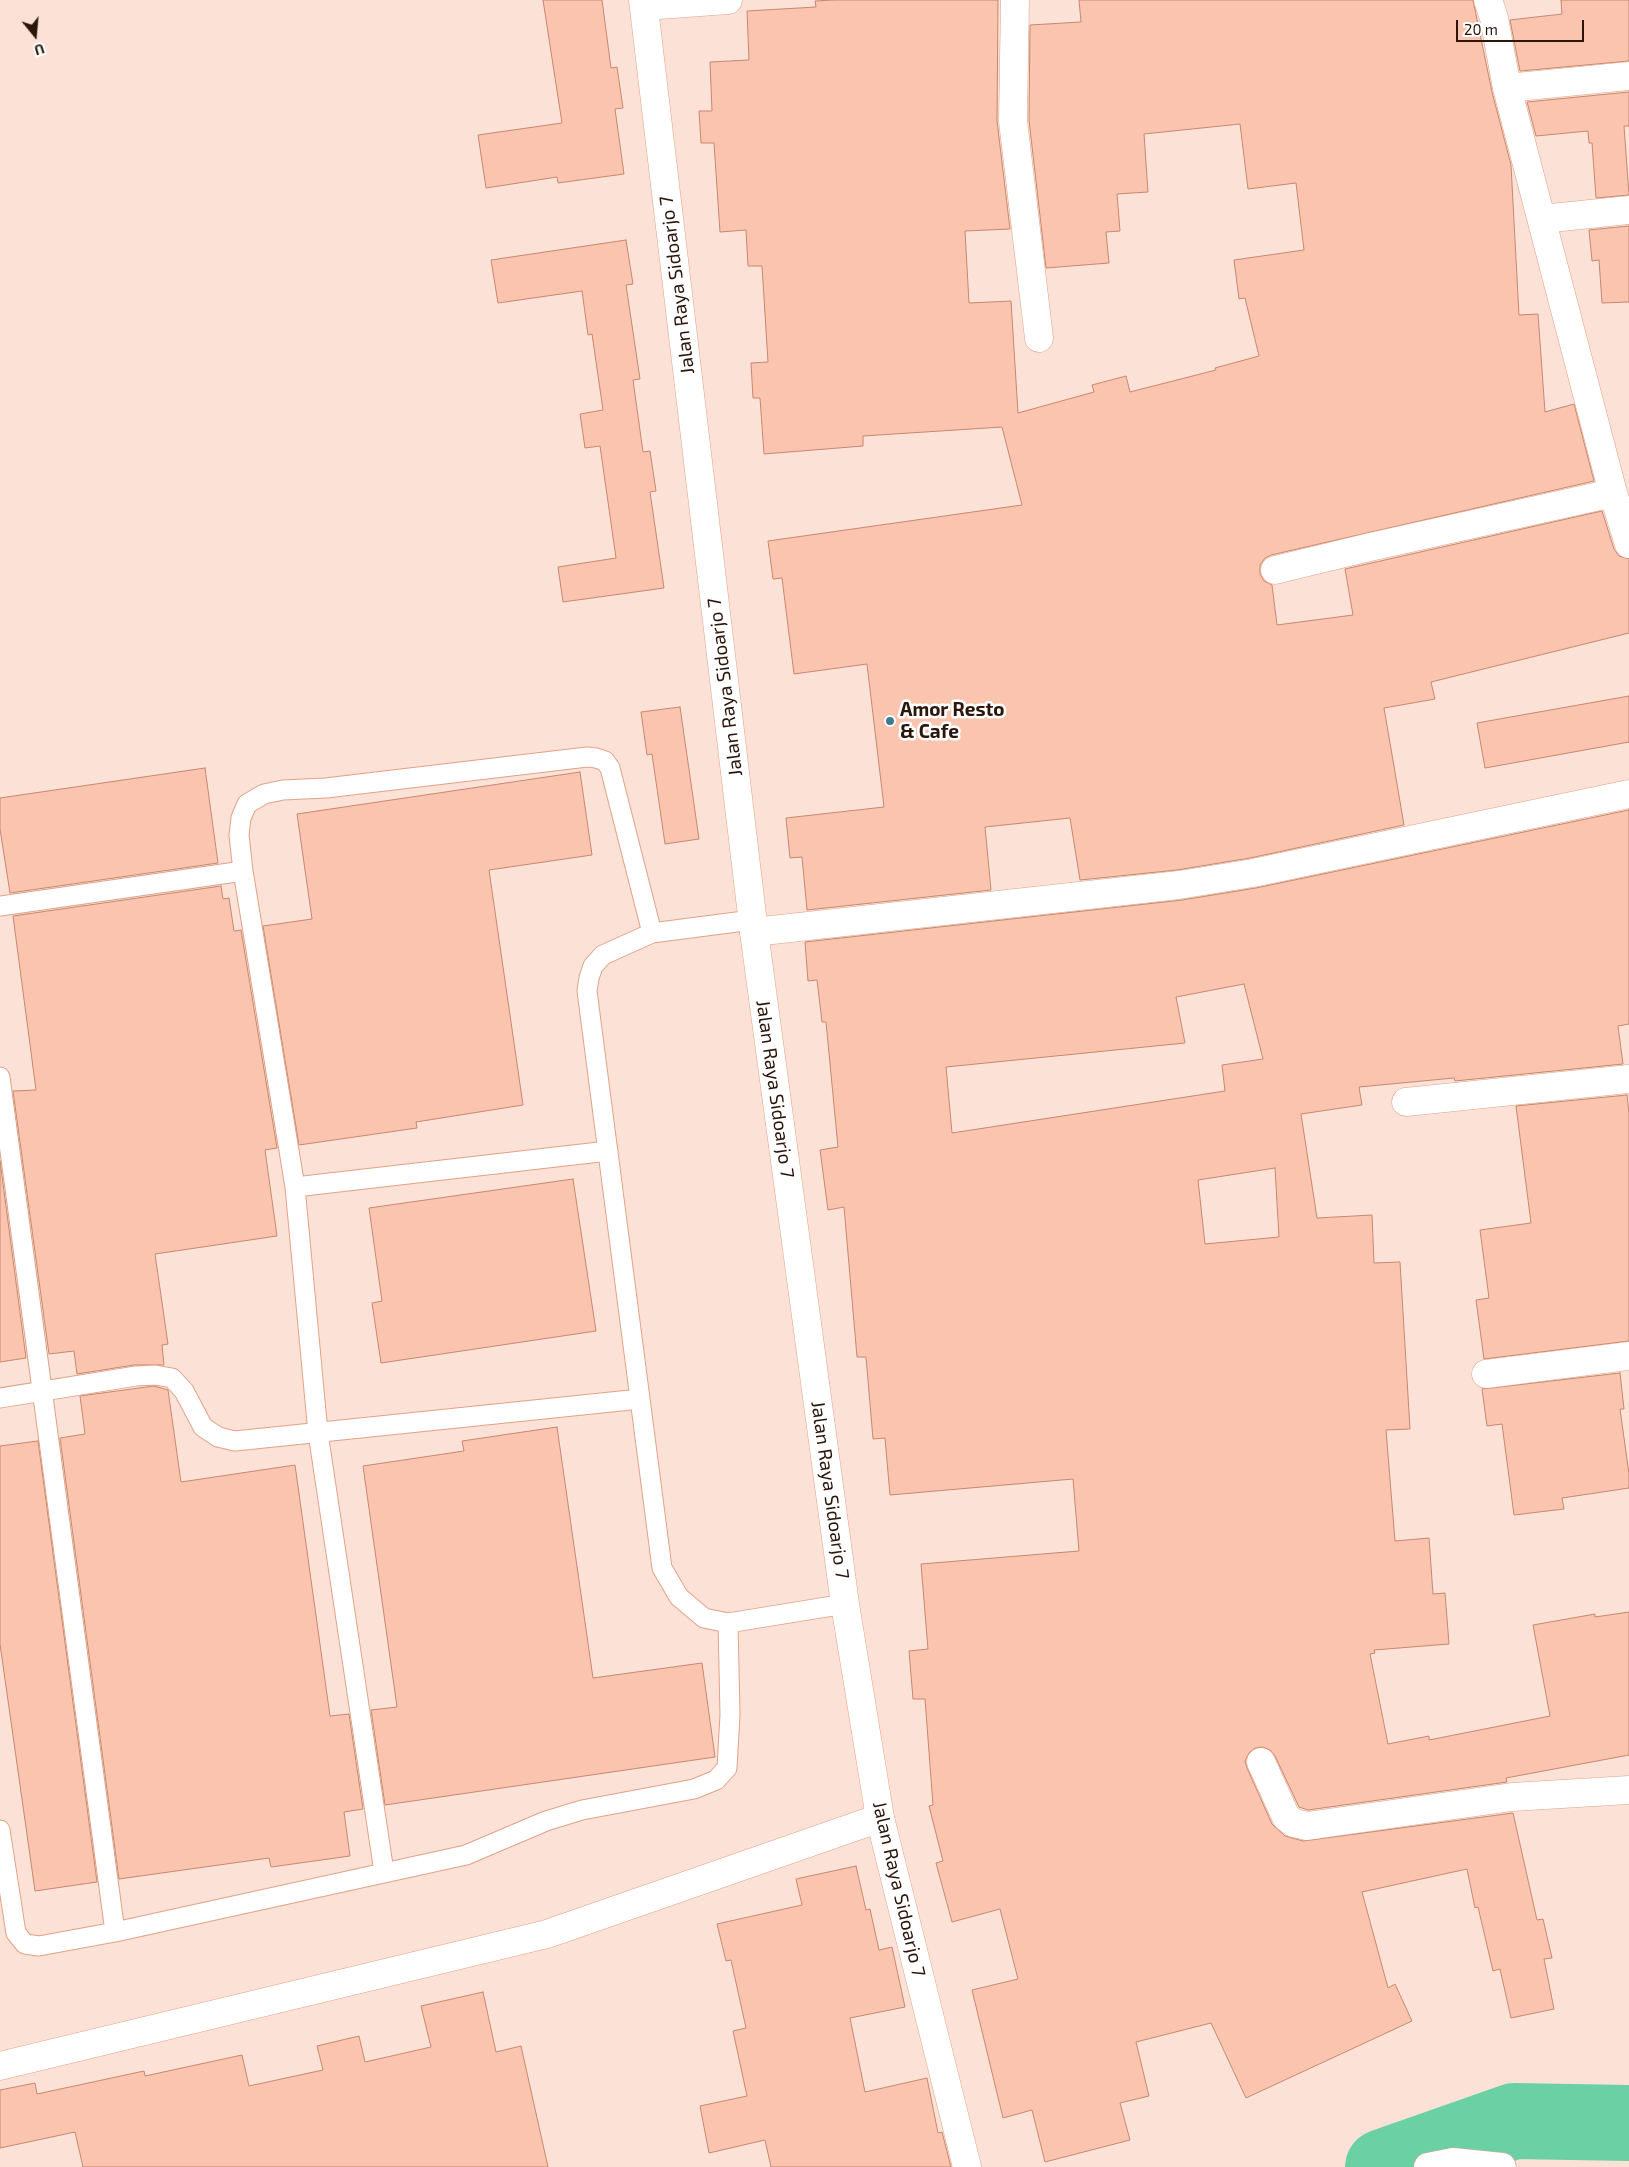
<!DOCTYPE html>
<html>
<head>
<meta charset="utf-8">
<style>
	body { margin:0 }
	#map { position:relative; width:1629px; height:2167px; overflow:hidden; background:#fce1d6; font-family:"Exo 2",sans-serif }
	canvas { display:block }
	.north { position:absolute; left:10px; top:10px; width:50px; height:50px; -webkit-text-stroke:4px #fff; paint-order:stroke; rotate:163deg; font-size:14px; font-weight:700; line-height:20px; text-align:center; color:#2c150b }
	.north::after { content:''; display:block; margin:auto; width:18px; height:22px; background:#2c150b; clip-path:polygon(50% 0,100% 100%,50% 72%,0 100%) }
	.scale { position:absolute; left:1456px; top:20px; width:128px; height:22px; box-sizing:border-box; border:2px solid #2c150b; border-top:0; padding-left:6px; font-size:15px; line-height:18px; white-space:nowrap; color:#2c150b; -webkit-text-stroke:4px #fff; paint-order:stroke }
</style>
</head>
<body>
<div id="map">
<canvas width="1629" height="2167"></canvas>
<div class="north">U</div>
<div class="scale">20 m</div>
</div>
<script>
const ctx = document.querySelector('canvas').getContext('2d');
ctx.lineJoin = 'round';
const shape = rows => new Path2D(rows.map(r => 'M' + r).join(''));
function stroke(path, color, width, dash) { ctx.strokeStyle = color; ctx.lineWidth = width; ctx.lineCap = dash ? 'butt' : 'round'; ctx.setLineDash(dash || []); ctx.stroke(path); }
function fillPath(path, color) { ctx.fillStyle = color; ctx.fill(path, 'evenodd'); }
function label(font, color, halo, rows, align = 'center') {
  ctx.font = font + ' "Exo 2",sans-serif'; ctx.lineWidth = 5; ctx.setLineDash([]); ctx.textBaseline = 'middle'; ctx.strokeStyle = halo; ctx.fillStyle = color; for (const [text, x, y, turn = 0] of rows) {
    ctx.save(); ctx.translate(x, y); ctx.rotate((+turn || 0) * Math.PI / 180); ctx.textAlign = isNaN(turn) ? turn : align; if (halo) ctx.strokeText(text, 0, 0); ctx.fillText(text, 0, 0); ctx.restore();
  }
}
stroke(shape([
	[1383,2167,1514,2121,1629,2123]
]), '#6bd1a5', 76);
const building = shape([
	[543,0,602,0,611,68,617,67,623,108,615,109,624,174,558,183,557,177,486,188,478,135,562,123,543,0],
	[833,0,998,0,997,121,1010,229,965,231,969,303,1011,301,1018,413,1094,392,1092,385,1126,376,1130,392,1216,370,1215,368,1259,356,1245,298,1239,299,1234,260,1304,250,1296,183,1248,189,1240,124,1144,134,1148,192,1117,194,1120,231,1106,232,1109,263,1046,268,1029,120,1030,25,1081,22,1079,0,1473,0,1492,92,1511,165,1519,315,1538,314,1545,412,1574,404,1594,481,1271,555,1265,558,1260,565,1260,574,1264,581,1272,585,1277,625,1353,615,1345,569,1602,511,1614,549,1619,556,1629,559,1629,633,1431,682,1435,699,1384,708,1404,825,1250,858,1177,870,1080,880,1070,818,985,827,991,890,807,910,802,857,790,858,786,818,884,807,867,664,794,674,782,578,773,579,768,541,1022,505,1002,427,863,436,863,446,764,454,760,398,753,398,751,363,768,362,762,266,748,266,746,230,720,232,714,143,701,143,699,111,712,111,710,62,749,60,747,11,816,7,815,1,833,0],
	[1561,0,1629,0,1629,61,1520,71,1510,20,1562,14,1561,0],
	[1629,92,1629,126,1624,126,1629,195,1596,198,1592,143,1589,143,1588,131,1536,136,1527,102,1629,92],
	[1629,226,1629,302,1602,303,1599,260,1592,261,1589,230,1629,226],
	[626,240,633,284,626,285,640,379,633,380,643,452,650,451,656,491,650,492,664,588,563,602,558,567,616,558,600,446,585,448,580,414,603,410,592,334,588,335,582,291,498,303,491,260,626,240],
	[1629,696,1629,742,1485,768,1477,723,1629,696],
	[680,707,699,839,665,844,652,754,647,755,641,712,680,707],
	[205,768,218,863,10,893,0,829,0,798,205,768],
	[580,772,592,855,489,870,523,1105,416,1122,417,1128,299,1145,263,926,312,919,297,814,580,772],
	[1629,810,1629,1024,1618,1026,1623,1064,1455,1081,1454,1078,1359,1087,1362,1105,1301,1114,1317,1218,1372,1215,1374,1263,1400,1262,1410,1429,1386,1430,1395,1541,1429,1538,1433,1594,1445,1593,1449,1644,1374,1650,1375,1653,1370,1654,1388,1744,1429,1736,1429,1740,1550,1716,1533,1625,1595,1614,1595,1617,1629,1612,1629,1755,1506,1778,1507,1782,1308,1810,1299,1807,1275,1756,1270,1750,1263,1747,1255,1748,1249,1753,1245,1761,1247,1768,1272,1824,1285,1836,1303,1841,1513,1813,1537,1920,1543,1919,1552,1958,1544,1959,1554,2009,1511,2018,1500,1969,1493,1971,1478,1907,1475,1908,1467,1869,1362,1892,1388,1988,1395,1984,1412,2021,1246,2098,1211,2023,1136,2042,1149,2096,1120,2103,1130,2140,1045,2162,1032,2110,1003,2118,972,1990,1018,1979,1000,1909,952,1922,936,1863,943,1861,929,1806,933,1805,925,1699,913,1699,909,1651,928,1649,921,1564,1079,1551,1073,1479,890,1495,885,1438,873,1439,866,1357,857,1357,844,1207,828,1210,820,1150,838,1147,826,1022,822,1022,817,980,808,981,805,942,1182,900,1256,888,1629,810],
	[1244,984,1263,1059,1222,1065,1225,1091,952,1133,946,1067,1185,1043,1176,997,1244,984],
	[1275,1168,1279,1237,1205,1244,1198,1180,1275,1168],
	[221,886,223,899,229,898,234,931,241,930,277,1148,265,1150,277,1236,155,1254,168,1344,162,1345,164,1365,134,1365,77,1374,74,1351,49,1354,13,1091,36,1090,13,916,221,886],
	[1627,1095,1629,1113,1629,1341,1484,1359,1476,1300,1489,1298,1480,1230,1531,1223,1516,1106,1627,1095],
	[0,1161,26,1358,0,1362,0,1161],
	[573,1179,596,1331,381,1363,372,1303,382,1301,369,1208,573,1179],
	[1620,1373,1624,1409,1620,1409,1629,1474,1629,1488,1562,1498,1564,1509,1514,1515,1502,1424,1487,1426,1482,1389,1620,1373],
	[154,1386,168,1390,181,1482,295,1465,330,1716,349,1714,363,1809,344,1812,350,1856,271,1867,269,1858,119,1879,60,1438,85,1434,80,1396,154,1386],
	[557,1427,593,1678,702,1663,715,1757,385,1805,371,1710,397,1707,363,1466,464,1451,462,1441,557,1427],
	[38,1441,97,1882,35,1891,0,1644,0,1446,38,1441],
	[856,1866,866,1910,870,1909,879,1950,892,1947,905,2007,850,2018,865,2092,927,2078,938,2133,942,2132,951,2167,771,2167,765,2140,709,2153,700,2106,747,2096,733,2031,746,2028,731,1960,726,1961,717,1924,802,1905,796,1879,856,1866],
	[483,1992,496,2052,521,2046,548,2167,83,2167,75,2132,0,2148,0,2090,35,2083,37,2094,144,2071,145,2076,242,2055,249,2086,323,2070,317,2046,359,2036,365,2062,431,2047,421,2006,483,1992]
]);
fillPath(building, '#fac4ae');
stroke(building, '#c6886f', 1);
const service = shape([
	[0,906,243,871],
	[752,920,652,933,603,955,593,966,589,978,587,991,662,1568,679,1597,704,1618,728,1623,845,1604],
	[0,1077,115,1932],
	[295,1187,608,1151],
	[0,1398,136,1376,155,1375,172,1378,184,1391,203,1427,218,1437,235,1441,640,1399],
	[0,1830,16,1933,25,1944,39,1946,115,1932,466,1855,546,1821,582,1810,694,1789,716,1780,727,1768,730,1715,728,1623],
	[384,1872,318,1433,295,1187,243,871,239,835,241,818,247,804,264,794,283,790,326,788,587,757,596,758,605,761,610,768,652,933]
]);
const minor = shape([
	[1015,0,1013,121,1039,338],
	[1488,0,1494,18,1507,88,1613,493,1629,544],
	[644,6,728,0],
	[1507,88,1629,76],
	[1542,219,1629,210],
	[1275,570,1370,547,1613,493],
	[754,932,1179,885,1253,873,1629,794],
	[1406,1102,1629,1079],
	[1486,1374,1629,1356],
	[1261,1762,1286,1817,1294,1823,1307,1826,1512,1797,1629,1790],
	[0,2066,547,1934,880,1818],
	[1428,2167,1453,2162,1502,2167]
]);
const secondary = shape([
	[643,0,754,932,845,1604,880,1818,967,2167]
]);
stroke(service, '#e1a287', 21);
stroke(minor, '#e1a287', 29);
stroke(secondary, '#e1a287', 29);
stroke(service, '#fff', 19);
stroke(minor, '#fff', 28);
stroke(secondary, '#fff', 28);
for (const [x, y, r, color] of [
	[890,721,5,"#3d7b91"]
]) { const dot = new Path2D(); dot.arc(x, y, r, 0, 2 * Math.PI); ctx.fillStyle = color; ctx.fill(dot); stroke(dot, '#fff', 2); }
label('19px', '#2c150b', '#fff', [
	["Jalan Raya Sidoarjo 7",677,285,-97],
	["Jalan Raya Sidoarjo 7",725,687,-97],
	["Jalan Raya Sidoarjo 7",775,1089,82],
	["Jalan Raya Sidoarjo 7",830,1490,82],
	["Jalan Raya Sidoarjo 7",899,1889,77]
]);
label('bold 19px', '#2c150b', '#fff', [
	["Amor Resto",900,710],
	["& Cafe",900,732]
], 'left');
</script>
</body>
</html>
